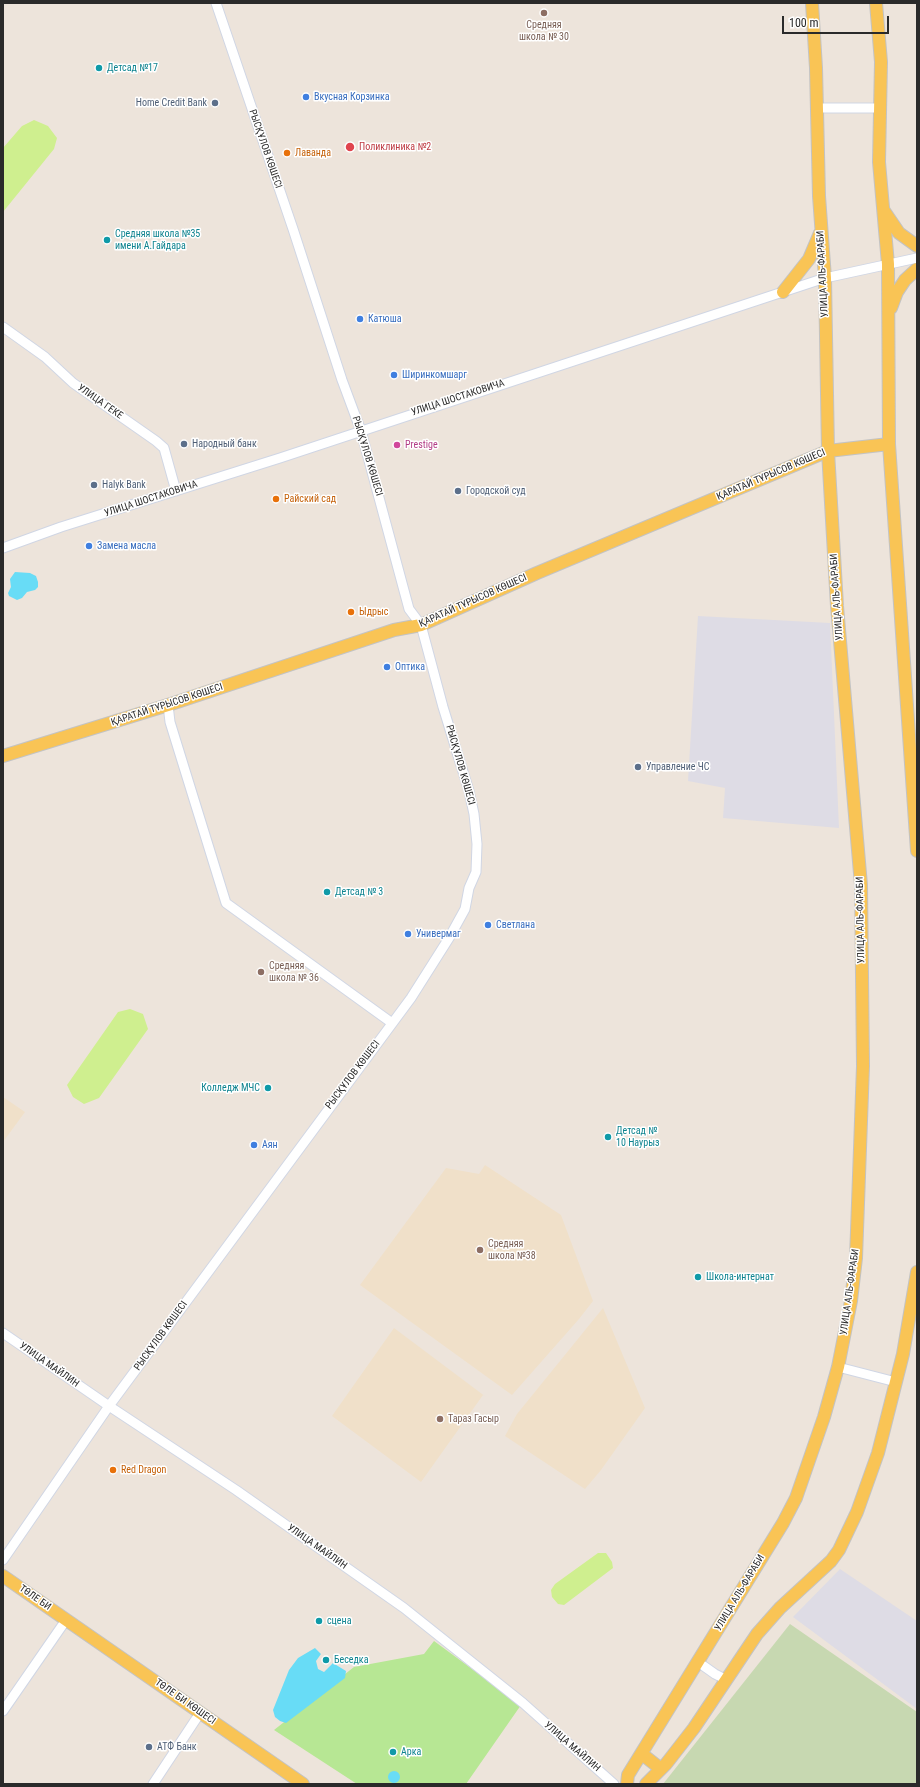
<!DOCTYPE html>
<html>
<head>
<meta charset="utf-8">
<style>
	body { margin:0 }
	#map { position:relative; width:920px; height:1787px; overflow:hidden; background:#ede4db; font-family:"Roboto Condensed",sans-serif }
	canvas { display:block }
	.frame { position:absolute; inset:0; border:4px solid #2a2a2a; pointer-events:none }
	.scale { position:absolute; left:782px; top:16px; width:107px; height:18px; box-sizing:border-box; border:2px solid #2a2a2a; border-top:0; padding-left:5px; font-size:12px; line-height:14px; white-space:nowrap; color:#2a2a2a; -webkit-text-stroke:3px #fff; paint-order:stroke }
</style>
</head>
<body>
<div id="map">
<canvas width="920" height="1787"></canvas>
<div class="frame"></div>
<div class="scale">100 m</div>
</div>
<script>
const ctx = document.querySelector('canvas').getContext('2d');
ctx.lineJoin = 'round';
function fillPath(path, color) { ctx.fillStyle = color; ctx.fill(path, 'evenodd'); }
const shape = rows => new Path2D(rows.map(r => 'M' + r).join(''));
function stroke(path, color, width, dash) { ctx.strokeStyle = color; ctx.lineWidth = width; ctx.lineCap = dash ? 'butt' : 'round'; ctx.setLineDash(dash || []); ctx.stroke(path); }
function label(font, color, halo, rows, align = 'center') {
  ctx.font = font + ' "Roboto Condensed",sans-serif'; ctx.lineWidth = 3; ctx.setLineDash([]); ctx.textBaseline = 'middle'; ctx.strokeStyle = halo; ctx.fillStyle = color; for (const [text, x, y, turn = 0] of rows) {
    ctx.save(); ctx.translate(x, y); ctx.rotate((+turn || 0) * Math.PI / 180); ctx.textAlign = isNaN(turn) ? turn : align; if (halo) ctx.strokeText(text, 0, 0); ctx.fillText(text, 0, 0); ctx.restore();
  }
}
fillPath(shape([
	[698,616,830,623,839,828,723,818,725,788,688,781],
	[840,1569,917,1621,917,1709,793,1617]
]), '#dedce5');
fillPath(shape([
	[3,1097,25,1112,3,1142],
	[485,1165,561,1215,593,1301,579,1319,512,1395,360,1285,446,1168,479,1174],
	[603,1308,645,1408,601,1470,585,1489,505,1436,517,1414],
	[394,1328,486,1397,483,1395,421,1482,332,1416]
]), '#f0e0c9');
fillPath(shape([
	[434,1641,521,1705,466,1784,357,1784,274,1730,354,1667,424,1654]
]), '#b7e794');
fillPath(shape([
	[790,1624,917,1712,917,1784,663,1784]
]), '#c7d8b1');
fillPath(shape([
	[34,120,48,126,57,138,54,149,3,212,3,148,22,126],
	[130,1009,143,1014,148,1029,99,1098,84,1104,73,1097,67,1085,118,1012],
	[598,1553,606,1553,612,1562,613,1568,564,1605,558,1604,552,1597,551,1590,555,1584]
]), '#cfef8f');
fillPath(shape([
	[15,572,30,573,36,576,38,582,38,587,35,590,27,592,22,598,17,600,9,596,8,593,11,587,10,579],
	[315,1648,321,1654,316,1661,318,1669,324,1672,333,1663,346,1671,345,1678,286,1723,280,1721,275,1717,273,1710,289,1670,298,1658],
	'388 1777a6 6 0 1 1 12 0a6 6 0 1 1-12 0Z'
]), '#68dcf6');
const minor = shape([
	[817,108,880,108],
	[3,327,45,357,73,383,156,441,164,448,176,491],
	[3,548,61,527,280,458,825,278,917,258],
	[168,705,170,722,226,903,392,1023],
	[3,1333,109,1406,236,1490,404,1608,523,1703,614,1784],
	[838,1367,896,1382],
	[3,1560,109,1406,411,998,449,938,465,909,469,888,476,872,477,844,474,814,469,791,443,707,421,625,409,609,361,431,342,380,293,229,216,3],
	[698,1662,715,1674,727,1680],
	[3,1711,66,1620],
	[153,1784,200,1713]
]);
const major = shape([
	[876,3,881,62,879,162,888,264,889,444,917,851],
	[884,211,899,233,917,246],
	[783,292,809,259,820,233],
	[891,308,897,292,905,280,917,269],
	[3,756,168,705,394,630,421,625,537,573,828,451,889,444],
	[3,1576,303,1784],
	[642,1754,661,1769],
	[627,1784,628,1775,783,1523,796,1498,824,1417,838,1367,851,1301,856,1258,863,1066,861,885,837,606,828,451,825,278,819,196,816,68,812,3],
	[646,1784,666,1764,694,1728,757,1634,780,1608,831,1561,839,1550,857,1512,878,1453,903,1354,917,1272]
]);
stroke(minor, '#d0d6e4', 11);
stroke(major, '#c3c3c3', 14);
stroke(minor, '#fff', 9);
stroke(major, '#f9c455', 12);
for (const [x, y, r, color] of [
	[544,13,4,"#8d6e63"],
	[99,68,4,"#0f9aa8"],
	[306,97,4,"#3f7fe0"],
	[215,103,4,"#5c6f8a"],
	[350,147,5,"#e0444e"],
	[287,153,4,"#e8710a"],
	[107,240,4,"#0f9aa8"],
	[360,319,4,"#3f7fe0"],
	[394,375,4,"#3f7fe0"],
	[184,444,4,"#5c6f8a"],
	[397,445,4,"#d1479c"],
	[94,485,4,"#5c6f8a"],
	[458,491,4,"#5c6f8a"],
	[276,499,4,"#e8710a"],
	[89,546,4,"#3f7fe0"],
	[351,612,4,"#e8710a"],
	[387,667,4,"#3f7fe0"],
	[638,767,4,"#5c6f8a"],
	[327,892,4,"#0f9aa8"],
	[488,925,4,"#3f7fe0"],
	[408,934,4,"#3f7fe0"],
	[261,972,4,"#8d6e63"],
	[268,1088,4,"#0f9aa8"],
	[608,1137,4,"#0f9aa8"],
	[254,1145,4,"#3f7fe0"],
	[480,1250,4,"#8d6e63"],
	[698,1277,4,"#0f9aa8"],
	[440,1419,4,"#8d6e63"],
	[113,1470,4,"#e8710a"],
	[319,1621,4,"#0f9aa8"],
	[326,1660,4,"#0f9aa8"],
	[149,1747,4,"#5c6f8a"],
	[393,1752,4,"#0f9aa8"]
]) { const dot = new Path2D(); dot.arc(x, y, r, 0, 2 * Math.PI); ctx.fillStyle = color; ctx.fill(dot); stroke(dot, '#fff', 1.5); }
label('10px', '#785e54', '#fff', [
	["Средняя",544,25,"center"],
	["школа № 30",544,37,"center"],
	["Средняя",269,966],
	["школа № 36",269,978],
	["Средняя",488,1244],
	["школа №38",488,1256],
	["Тараз Гасыр",448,1419]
], 'left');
label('10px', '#0d838f', '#fff', [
	["Детсад №17",107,68],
	["Средняя школа №35",115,234],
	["имени А.Гайдара",115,246],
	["Детсад № 3",335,892],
	["Колледж МЧС",260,1088,"right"],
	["Детсад №",616,1131],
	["10 Наурыз",616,1143],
	["Школа-интернат",706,1277],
	["сцена",327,1621],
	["Беседка",334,1660],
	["Арка",401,1752]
], 'left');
label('10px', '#366cbe', '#fff', [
	["Вкусная Корзинка",314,97],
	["Катюша",368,319],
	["Ширинкомшарг",402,375],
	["Замена масла",97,546],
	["Оптика",395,667],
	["Светлана",496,925],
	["Универмаг",416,934],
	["Аян",262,1145]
], 'left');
label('10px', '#4e5e75', '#fff', [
	["Home Credit Bank",207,103,"right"],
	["Народный банк",192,444],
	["Halyk Bank",102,485],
	["Городской суд",466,491],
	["Управление ЧС",646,767],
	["АТФ Банк",157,1747]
], 'left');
label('10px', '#be3a42', '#fff', [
	["Поликлиника №2",359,147]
], 'left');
label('10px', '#2a2a2a', '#fff', [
	["РЫСҚҰЛОВ КӨШЕСІ",265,149,71],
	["УЛИЦА АЛЬ-ФАРАБИ",823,274,-93],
	["УЛИЦА ШОСТАКОВИЧА",458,398,-18],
	["УЛИЦА ГЕКЕ",100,402,35],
	["РЫСҚҰЛОВ КӨШЕСІ",367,456,73],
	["ҚАРАТАЙ ТҰРЫСОВ КӨШЕСІ",771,475,-23],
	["УЛИЦА ШОСТАКОВИЧА",151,499,-18],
	["УЛИЦА АЛЬ-ФАРАБИ",837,597,-94],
	["ҚАРАТАЙ ТҰРЫСОВ КӨШЕСІ",473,601,-24],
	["ҚАРАТАЙ ТҰРЫСОВ КӨШЕСІ",167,705,-18],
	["РЫСҚҰЛОВ КӨШЕСІ",460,765,74],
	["УЛИЦА АЛЬ-ФАРАБИ",861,920,-91],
	["РЫСҚҰЛОВ КӨШЕСІ",353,1075,-53],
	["УЛИЦА АЛЬ-ФАРАБИ",850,1292,-82],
	["РЫСҚҰЛОВ КӨШЕСІ",161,1336,-54],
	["УЛИЦА МАЙЛИН",49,1365,35],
	["УЛИЦА МАЙЛИН",317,1547,35],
	["УЛИЦА АЛЬ-ФАРАБИ",740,1593,-59],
	["ТӨЛЕ БИ",35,1598,35],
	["ТӨЛЕ БИ КӨШЕСІ",185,1702,35],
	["УЛИЦА МАЙЛИН",572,1747,41]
]);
label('10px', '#c56008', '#fff', [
	["Лаванда",295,153],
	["Райский сад",284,499],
	["Ыдрыс",359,612],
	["Red Dragon",121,1470]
], 'left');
label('10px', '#b23c85', '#fff', [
	["Prestige",405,445]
], 'left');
</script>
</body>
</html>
